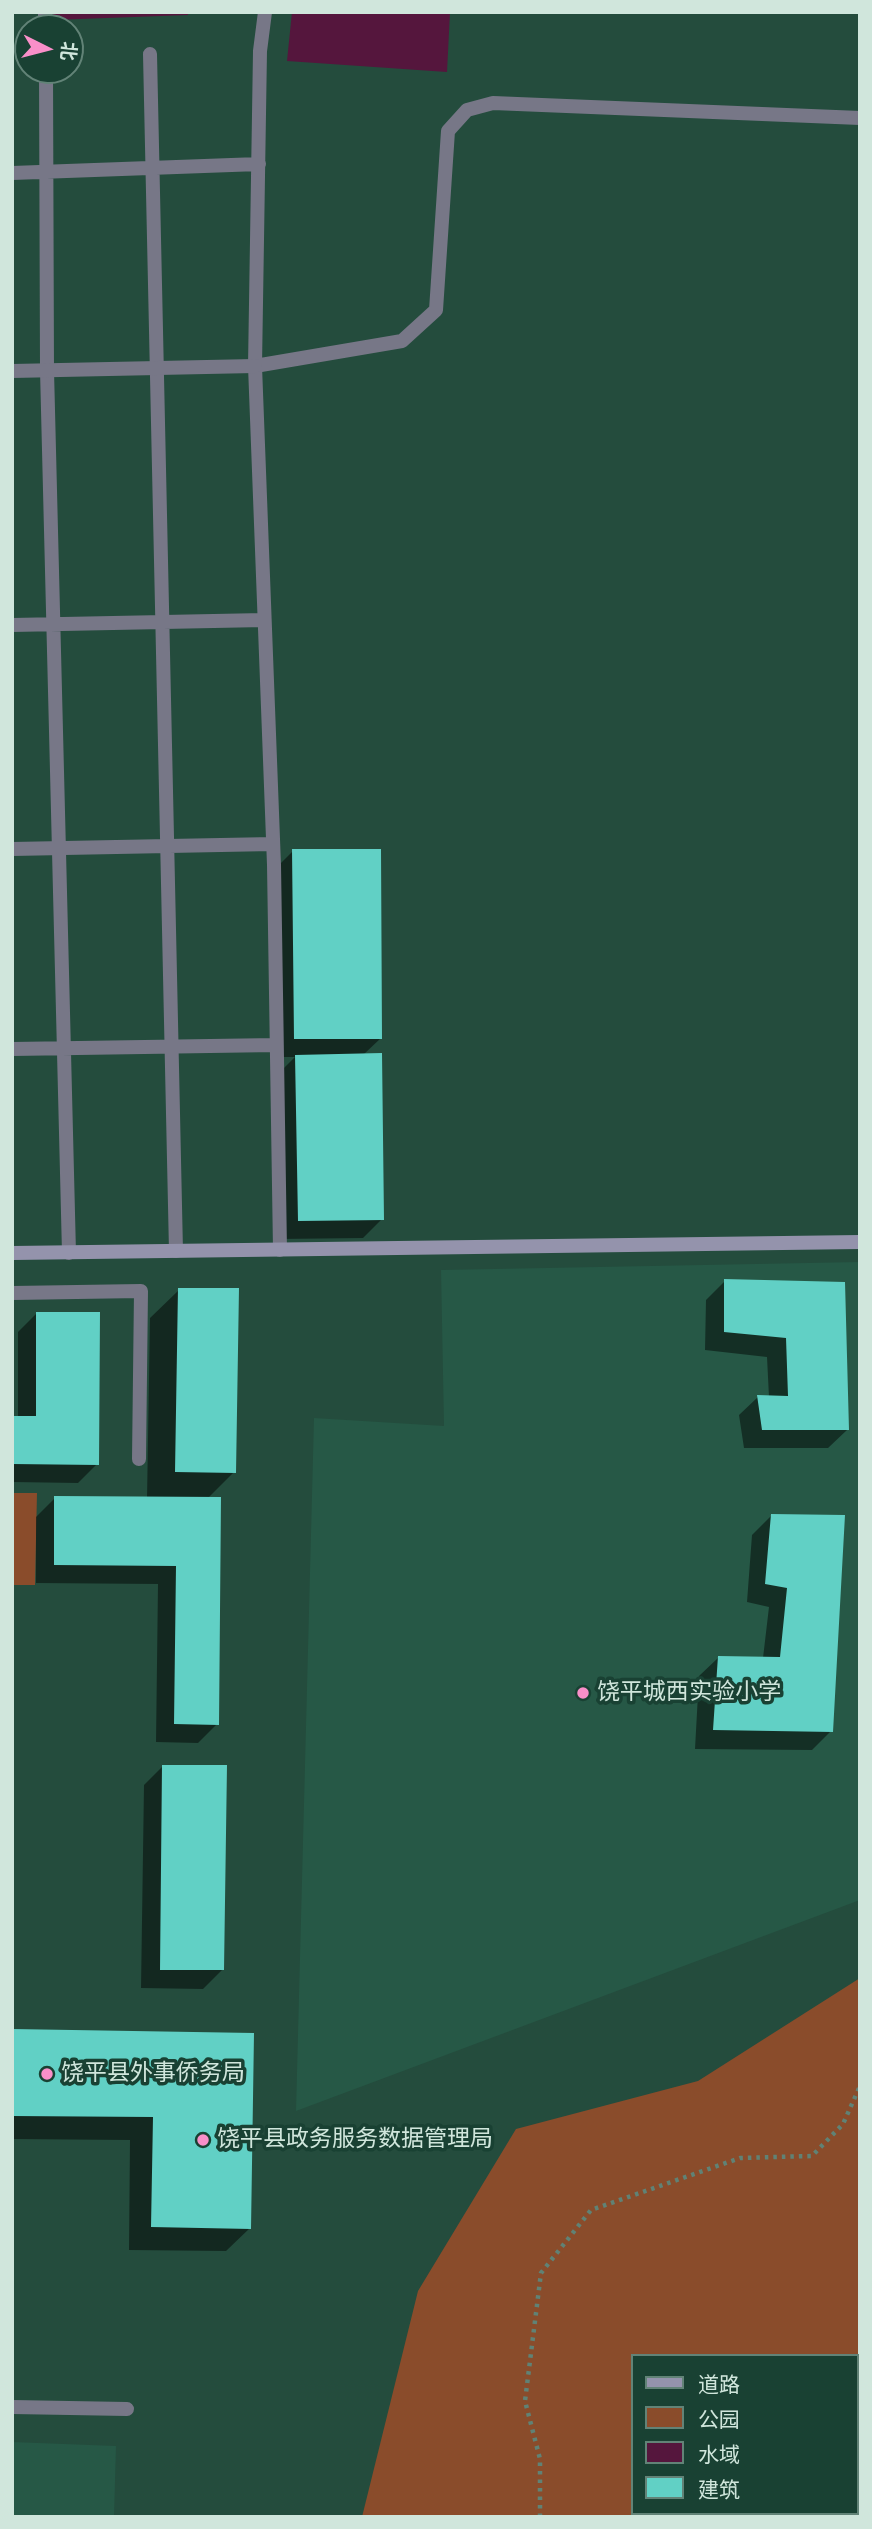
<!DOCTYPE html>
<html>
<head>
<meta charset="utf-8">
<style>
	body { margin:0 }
	#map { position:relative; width:872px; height:2529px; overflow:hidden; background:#244c3d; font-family:Helvetica,"Noto Sans SC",sans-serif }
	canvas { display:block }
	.frame { position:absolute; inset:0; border:14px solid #d0e6dc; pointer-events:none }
	.legend { position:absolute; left:631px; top:2354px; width:228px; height:161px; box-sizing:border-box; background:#194133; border:2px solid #628377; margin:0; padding:9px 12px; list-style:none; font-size:21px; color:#d0e6dc }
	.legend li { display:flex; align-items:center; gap:14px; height:35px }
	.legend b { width:35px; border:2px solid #628377 }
	.north { position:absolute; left:14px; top:14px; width:70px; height:70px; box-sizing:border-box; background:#194133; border:2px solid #628377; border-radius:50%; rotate:96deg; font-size:19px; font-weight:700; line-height:28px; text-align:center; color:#d0e6dc }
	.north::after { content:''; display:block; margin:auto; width:24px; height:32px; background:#f98fc9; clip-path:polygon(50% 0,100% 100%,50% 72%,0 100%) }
</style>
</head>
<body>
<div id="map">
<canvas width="872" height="2529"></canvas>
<div class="frame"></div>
<ul class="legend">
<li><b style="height:9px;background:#9493ac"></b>道路</li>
<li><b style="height:19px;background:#8a4c2b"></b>公园</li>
<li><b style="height:19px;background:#55163d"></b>水域</li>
<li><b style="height:19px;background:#61d0c5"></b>建筑</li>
</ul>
<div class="north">北</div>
</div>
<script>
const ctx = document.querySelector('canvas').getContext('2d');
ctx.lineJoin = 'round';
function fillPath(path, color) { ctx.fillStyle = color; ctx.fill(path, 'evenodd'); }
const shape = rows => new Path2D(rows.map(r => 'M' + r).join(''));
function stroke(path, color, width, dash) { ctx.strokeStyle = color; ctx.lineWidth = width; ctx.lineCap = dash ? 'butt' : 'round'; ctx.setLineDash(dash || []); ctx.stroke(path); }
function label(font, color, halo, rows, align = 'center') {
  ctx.font = font + ' Helvetica,"Noto Sans SC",sans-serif'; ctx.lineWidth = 7; ctx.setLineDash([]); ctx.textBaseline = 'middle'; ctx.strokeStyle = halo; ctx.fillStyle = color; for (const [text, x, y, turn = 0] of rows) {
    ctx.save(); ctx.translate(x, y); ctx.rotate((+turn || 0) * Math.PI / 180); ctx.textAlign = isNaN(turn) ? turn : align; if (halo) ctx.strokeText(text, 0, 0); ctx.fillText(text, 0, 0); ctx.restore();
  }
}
fillPath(shape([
	[860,1262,860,1900,296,2111,314,1418,444,1426,441,1270],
	[12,2442,116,2446,114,2517,12,2517]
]), '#265846');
fillPath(shape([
	[12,1493,37,1493,35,1585,12,1585],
	[860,1978,860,2517,362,2517,418,2291,516,2129,698,2081],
	[632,2356,856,2356,856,2513,632,2513]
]), '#8a4c2b');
fillPath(shape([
	[53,12,188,12,188,15,53,20],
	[292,12,450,12,447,72,287,61]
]), '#55163d');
fillPath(shape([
	[293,851,381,1038,363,1055,382,1219,363,1238,279,1239,277,1075,295,1057,275,1057,274,870],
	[725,1281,843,1283,847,1430,828,1448,744,1448,739,1415,758,1397,769,1397,767,1357,705,1350,706,1300],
	[179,1290,234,1472,207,1499,217,1724,198,1743,156,1742,158,1584,36,1583,36,1517,55,1498,147,1499,150,1318],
	[37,1313,97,1464,78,1483,12,1482,12,1418,18,1417,18,1332],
	[771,1516,831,1731,812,1750,695,1749,699,1676,718,1658,763,1658,769,1607,747,1602,752,1535],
	[163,1766,222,1970,203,1989,141,1988,144,1785],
	[12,2031,252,2034,250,2228,226,2251,129,2250,130,2140,12,2139]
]), '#0007');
fillPath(shape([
	[292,849,381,849,382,1039,294,1039],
	[382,1053,384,1220,298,1221,295,1055],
	[724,1279,845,1282,849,1430,762,1430,757,1395,788,1396,786,1338,724,1332],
	[178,1288,239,1288,236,1473,175,1472],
	[36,1312,100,1312,99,1465,12,1464,12,1416,36,1416],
	[54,1496,221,1497,219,1725,174,1724,176,1566,54,1565],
	[771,1514,845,1515,833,1732,713,1730,718,1656,780,1657,787,1588,765,1584],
	[162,1765,227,1765,224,1970,160,1970],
	[12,2029,254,2033,251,2229,151,2227,153,2117,12,2116]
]), '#61d0c5');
stroke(shape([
	[540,2517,540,2459,525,2401,541,2273,591,2210,740,2158,812,2156,843,2124,860,2086]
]), '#608275', 4.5, [3.5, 5]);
stroke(shape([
	[45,12,45,28],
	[265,12,260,51,255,366,274,865,280,1250],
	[150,54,176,1251],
	[46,70,47,370,69,1253],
	[12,173,259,164],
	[255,366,402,341,436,310,448,131,467,110,493,103,860,118],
	[12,625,264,620],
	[12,849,273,844],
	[12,1049,276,1045],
	[12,1293,141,1291,139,1459],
	[12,2407,127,2409]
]), '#777787', 14);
stroke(shape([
	[12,371,255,366]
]), '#777787', 14);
stroke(shape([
	[12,1253,860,1242]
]), '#9493ac', 14);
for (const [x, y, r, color] of [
	[583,1693,7,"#f98fc9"],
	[47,2074,7,"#f98fc9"],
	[203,2140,7,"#f98fc9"]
]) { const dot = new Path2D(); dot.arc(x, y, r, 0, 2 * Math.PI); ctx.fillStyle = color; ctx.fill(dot); stroke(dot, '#194133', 2.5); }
label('23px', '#d0e6dc', '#194133', [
	["饶平城西实验小学",597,1693],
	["饶平县外事侨务局",61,2074],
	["饶平县政务服务数据管理局",217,2140]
], 'left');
</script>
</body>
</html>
